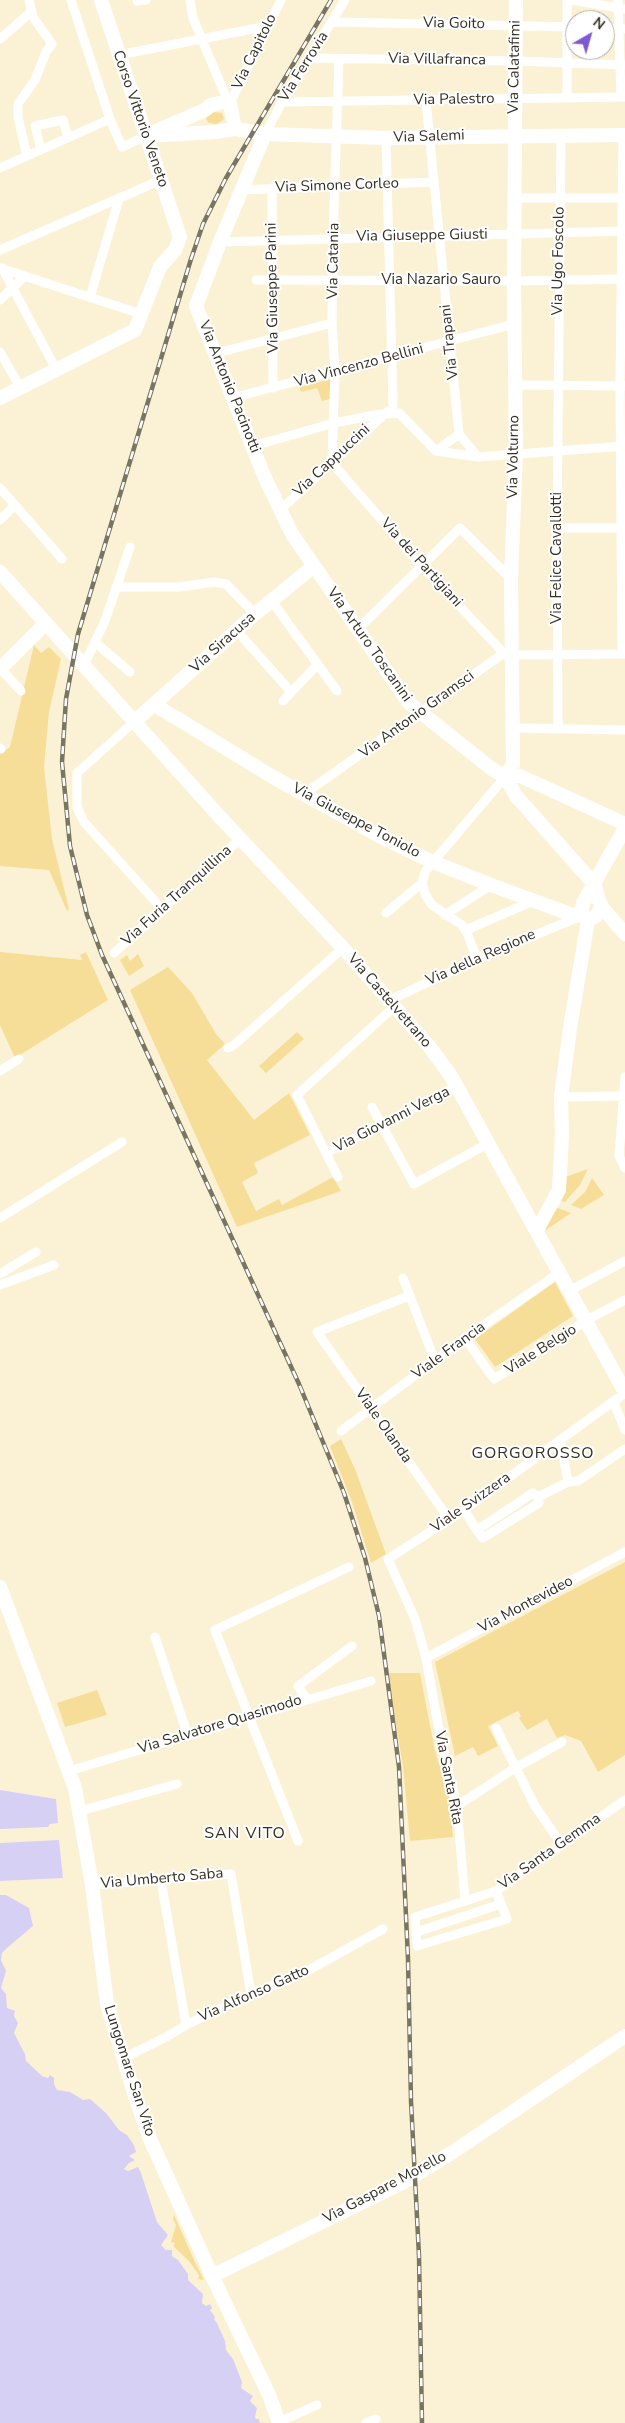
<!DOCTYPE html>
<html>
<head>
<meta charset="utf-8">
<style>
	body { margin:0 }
	#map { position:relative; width:625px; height:2423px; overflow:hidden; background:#fbf2d6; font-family:"Nunito Sans",sans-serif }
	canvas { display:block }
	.north { position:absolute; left:565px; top:10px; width:50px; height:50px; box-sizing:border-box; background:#fff; border:1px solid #aeaca8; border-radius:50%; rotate:38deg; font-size:14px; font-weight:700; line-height:20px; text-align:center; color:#343025 }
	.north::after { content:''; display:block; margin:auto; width:18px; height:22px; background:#7f59d3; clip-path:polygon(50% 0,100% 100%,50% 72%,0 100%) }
</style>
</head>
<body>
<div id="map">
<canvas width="625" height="2423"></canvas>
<div class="north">N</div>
</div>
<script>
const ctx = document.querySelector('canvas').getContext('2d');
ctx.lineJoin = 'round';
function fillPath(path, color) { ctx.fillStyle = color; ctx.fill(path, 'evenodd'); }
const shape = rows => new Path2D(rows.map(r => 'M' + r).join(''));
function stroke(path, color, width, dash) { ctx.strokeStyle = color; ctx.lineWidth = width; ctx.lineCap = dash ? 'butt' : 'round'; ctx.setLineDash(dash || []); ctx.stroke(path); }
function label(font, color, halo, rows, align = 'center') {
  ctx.font = font + ' "Nunito Sans",sans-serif'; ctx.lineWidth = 4; ctx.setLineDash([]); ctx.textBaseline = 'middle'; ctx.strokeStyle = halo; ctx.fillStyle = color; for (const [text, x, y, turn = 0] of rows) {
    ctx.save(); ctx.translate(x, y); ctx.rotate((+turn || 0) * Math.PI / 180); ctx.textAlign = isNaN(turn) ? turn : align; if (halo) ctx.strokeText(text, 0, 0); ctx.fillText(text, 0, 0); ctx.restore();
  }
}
fillPath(shape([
	[214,112,222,113,224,119,217,124,209,123,206,119,207,116],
	[332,379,330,399,322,401,317,388,301,392,299,387],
	[34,645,41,653,49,647,61,659,49,712,44,767,52,839,69,909,67,911,49,870,0,866,0,754,10,747],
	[0,952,82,960,80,955,86,952,108,1000,15,1058,0,1025],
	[138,954,144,966,129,976,120,960,127,955,130,961],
	[168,967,192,993,216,1034,225,1044,207,1060,254,1120,289,1093,310,1135,254,1163,258,1173,242,1182,256,1211,279,1199,282,1205,333,1177,341,1191,237,1227,130,990],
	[297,1032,304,1039,266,1073,259,1066],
	[588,1169,580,1185,565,1202,559,1200,565,1177],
	[592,1178,604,1195,581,1209,571,1205,585,1192],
	[555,1207,571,1213,546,1230,544,1227],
	[555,1282,573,1316,495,1367,475,1339],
	[341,1439,355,1469,386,1554,371,1563,352,1502,330,1446],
	[625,1562,625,1755,598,1772,581,1741,565,1735,557,1738,547,1719,527,1730,519,1718,521,1716,518,1711,488,1726,498,1746,478,1756,473,1747,455,1756,435,1662],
	[387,1673,420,1673,435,1751,449,1794,453,1837,410,1841,403,1766],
	[97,1690,107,1715,65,1727,57,1703],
	[174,2215,194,2260,204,2280,198,2279,199,2275,189,2261,173,2246,175,2243,171,2242,176,2225,173,2219]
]), '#f6de98');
fillPath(shape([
	[0,1790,56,1799,58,1823,50,1824,48,1827,0,1829],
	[59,1840,63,1878,0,1881,0,1843],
	[0,1895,6,1895,29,1908,33,1926,7,1948,2,1953,1,1960,6,1971,1,1988,6,1994,7,2008,15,2011,14,2016,18,2023,14,2033,25,2054,26,2061,42,2076,48,2078,50,2075,54,2078,54,2084,57,2090,70,2092,83,2100,90,2099,106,2113,119,2130,127,2135,134,2145,136,2152,129,2156,135,2160,129,2163,124,2169,128,2171,138,2167,141,2173,157,2222,168,2235,161,2245,166,2250,172,2250,172,2256,178,2260,188,2274,188,2280,203,2294,202,2303,206,2306,210,2304,212,2308,210,2310,215,2317,214,2319,217,2323,225,2341,226,2350,233,2359,242,2382,241,2388,253,2396,250,2401,257,2408,255,2417,256,2419,259,2419,260,2423,0,2423]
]), '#d7d0f5');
stroke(shape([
	[71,0,110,119,122,147,146,136],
	[190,0,193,18,226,97,224,102],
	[571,0,625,9],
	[618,0,621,97],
	[137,1,146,0],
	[332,22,575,27],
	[605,28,625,29],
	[0,39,31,12],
	[119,55,268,26],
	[309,58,515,61,625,65],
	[339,59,333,238,332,323,335,371,332,463,422,566,512,662],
	[567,98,567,0],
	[426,101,459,434],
	[282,102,625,97],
	[230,103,281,0],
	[265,134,282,102,345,0],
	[386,138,393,405],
	[41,150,35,126,63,120,68,138],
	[27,156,18,117,18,104,35,80,46,52,52,44,33,17,29,0],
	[0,168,110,119],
	[272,188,273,388],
	[241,190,434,182],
	[514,198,625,198],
	[220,242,625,231],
	[0,250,161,180],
	[0,268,141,314],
	[2,268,56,369],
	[256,280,514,281,625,279],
	[90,297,119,199],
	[0,300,25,276],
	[0,352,20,387],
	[217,353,332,323],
	[514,385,625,386],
	[232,398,514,324],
	[384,414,399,413,436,451,478,457,625,446],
	[459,434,478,457],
	[253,446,334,423,381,414],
	[436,451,459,434],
	[0,488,62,559],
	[280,510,388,411],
	[0,520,15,505],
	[557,528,625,528],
	[116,587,180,587,214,582,226,584,255,614],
	[271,600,337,691],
	[358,629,460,528,511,579],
	[237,631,291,692],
	[96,643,130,672],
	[622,654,620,386,623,135],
	[513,655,625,654],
	[84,665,105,621,130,547],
	[0,668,21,691],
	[283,701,317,665],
	[134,722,77,773,77,807,84,822,162,909],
	[513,728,625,730],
	[558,729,557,528,561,135],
	[0,748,1,749],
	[304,794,504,653],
	[386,913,422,883],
	[445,915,491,885],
	[466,930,533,901],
	[114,953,241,838],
	[477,959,468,935,462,925,432,905,425,894,422,883,426,870,433,862,505,777],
	[388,1001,493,952,579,917],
	[228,1048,234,1045,343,948],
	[0,1071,19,1059],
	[625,1077,619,1156,625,1168],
	[561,1097,625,1096],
	[372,1107,414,1184,489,1143],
	[326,1153,457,1086],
	[338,1177,297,1095,394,1007],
	[0,1218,122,1142],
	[0,1274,36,1252],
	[403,1278,435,1361],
	[0,1285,54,1265],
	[569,1291,625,1261],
	[409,1296,317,1332,449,1519],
	[465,1338,494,1379,587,1320,625,1300],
	[614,1403,625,1430],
	[341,1431,465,1338,559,1273],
	[560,1440,568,1482],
	[533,1493,538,1497,539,1503,483,1538,477,1530,533,1493],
	[538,1497,568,1482,578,1481,625,1449],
	[464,1510,477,1530],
	[155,1637,188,1736],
	[426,1658,625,1552],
	[306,1698,298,1686,352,1646],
	[496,1728,535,1806,561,1844],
	[69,1771,371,1681],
	[457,1806,515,1768,562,1742],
	[80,1811,177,1784],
	[298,1841,215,1630,349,1567],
	[161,1880,186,2025],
	[92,1885,231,1874,251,1994],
	[496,1891,507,1919,417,1946,415,1917,496,1891,625,1800],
	[465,1900,457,1806,439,1730,426,1658,415,1619,388,1559,464,1510,625,1393],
	[417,1932,501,1904],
	[124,2058,168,2036,186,2025,251,1994,300,1975,383,1929],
	[279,2422,317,2405],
	[366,2423,376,2419]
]), '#fff', 9);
stroke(shape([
	[154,132,205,110,211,105,224,102,230,103,235,129],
	[265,134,220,242,196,306,265,478,292,534,409,703,492,769,505,777,516,796,595,885,598,897],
	[146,136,215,132,235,129,265,134,386,138,625,135],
	[0,398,135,330,160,267,175,250,180,237,101,0],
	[0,572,219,816,343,948,429,1046,451,1076,625,1392],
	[0,669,46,623],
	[155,705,273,777,387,840,433,862,491,885,570,914,581,915],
	[134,722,255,614,314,566],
	[505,777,513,764,511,579,516,453,514,281,516,0],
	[505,777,520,776,625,824],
	[590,896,598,897,602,907,596,916,588,920,581,915,583,903,625,828],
	[602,907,625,934],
	[537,1230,559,1190,562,1135,561,1097,570,1028,588,920],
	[0,1587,75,1788,92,1885,107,2004,135,2096,150,2139,212,2276,270,2397,279,2423],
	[212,2276,402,2183,453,2152,625,2036]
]), '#fff', 14);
const rail = shape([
	[331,0,226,178,203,224,191,259,78,634,66,699,62,762,70,846,87,915,102,955,299,1384,344,1493,365,1558,379,1616,399,1767,408,1959,411,2101,419,2256,422,2423]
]);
stroke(rail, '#7a7463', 4.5);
stroke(rail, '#fff', 2.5, [8]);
label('15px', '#343025', '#fff', [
	["Via Goito",454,24,1],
	["Via Capitolo",255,52,-64],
	["Via Villafranca",437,60,1],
	["Via Ferrovia",304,67,-58],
	["Via Calatafimi",515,67,-89],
	["Via Palestro",454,100,-1],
	["Corso Vittorio Veneto",140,119,71],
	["Via Salemi",429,137,-2],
	["Via Simone Corleo",337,186,-2],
	["Via Giuseppe Giusti",422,236,-1],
	["Via Catania",334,261,-89],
	["Via Ugo Foscolo",559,261,-89],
	["Via Nazario Sauro",441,280],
	["Via Giuseppe Parini",273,288,-91],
	["Via Trapani",450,342,-96],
	["Via Vincenzo Bellini",359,366,-15],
	["Via Antonio Pacinotti",229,387,68],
	["Via Volturno",514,457,-89],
	["Via Cappuccini",332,461,-43],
	["Via Felice Cavallotti",557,558,-90],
	["Via dei Partigiani",421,563,48],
	["Via Siracusa",223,643,-42],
	["Via Arturo Toscanini",369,645,55],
	["Via Antonio Gramsci",417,715,-36],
	["Via Giuseppe Toniolo",356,821,28],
	["Via Furia Tranquillina",177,896,-42],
	["Via della Regione",481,958,-24],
	["Via Castelvetrano",389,1001,49],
	["Via Giovanni Verga",392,1120,-27],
	["Viale Belgio",541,1350,-32],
	["Viale Francia",449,1351,-36],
	["Viale Olanda",383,1426,55],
	["Viale Svizzera",471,1503,-35],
	["Via Montevideo",526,1605,-28],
	["Via Salvatore Quasimodo",220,1725,-17],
	["Via Santa Rita",448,1778,79],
	["Via Santa Gemma",550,1852,-35],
	["Via Umberto Saba",162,1879,-5],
	["Via Alfonso Gatto",254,1994,-24],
	["Lungomare San Vito",129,2071,72],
	["Via Gaspare Morello",385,2188,-28]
]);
ctx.letterSpacing = '1px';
label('16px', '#343025', '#fff', [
	["GORGOROSSO",533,1454],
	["SAN VITO",245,1834]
]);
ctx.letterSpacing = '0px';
</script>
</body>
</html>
